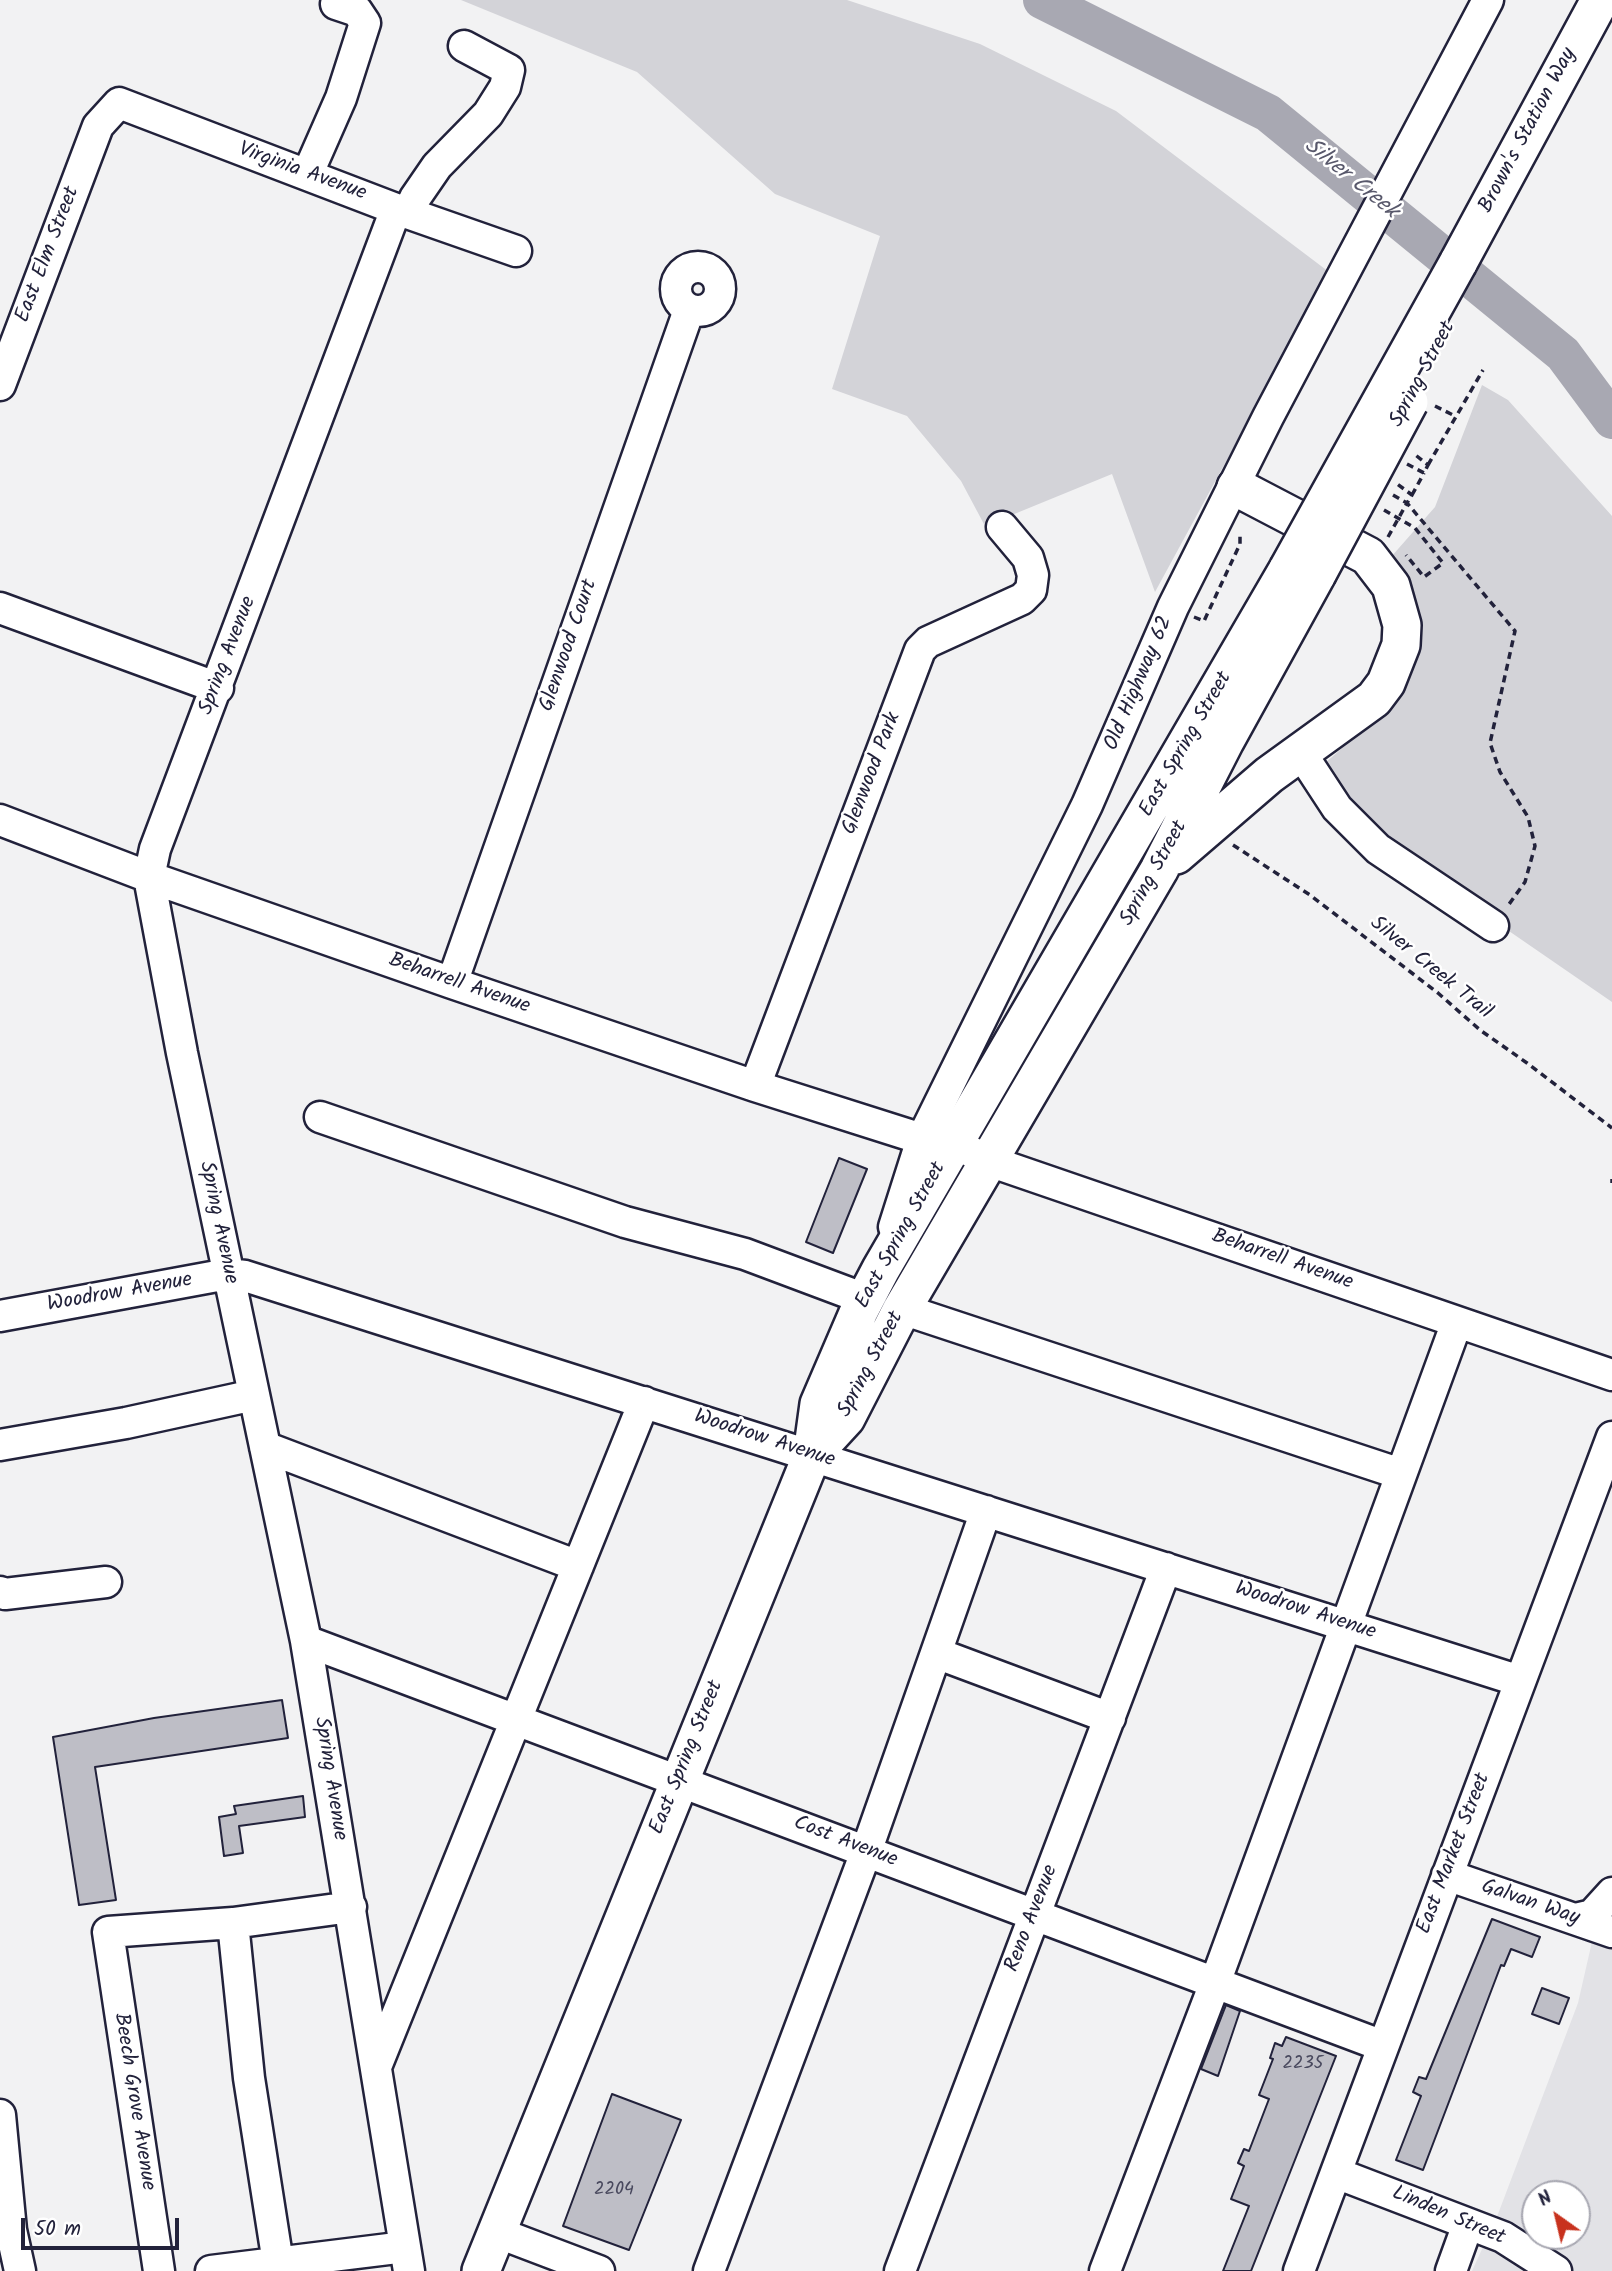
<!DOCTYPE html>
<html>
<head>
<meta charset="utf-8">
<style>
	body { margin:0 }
	#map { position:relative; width:1612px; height:2271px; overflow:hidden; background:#f2f2f3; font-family:Kalam,sans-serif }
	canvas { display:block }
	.north { position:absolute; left:1521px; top:2180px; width:70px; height:70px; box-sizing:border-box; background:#fff; border:2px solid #a7a7b1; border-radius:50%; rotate:326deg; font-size:19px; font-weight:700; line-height:28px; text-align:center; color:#22223b }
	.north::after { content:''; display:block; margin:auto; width:24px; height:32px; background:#c8321e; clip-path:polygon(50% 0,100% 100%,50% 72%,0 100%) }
	.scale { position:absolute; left:21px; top:2218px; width:158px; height:32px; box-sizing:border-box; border:4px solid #22223b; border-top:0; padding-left:9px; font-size:21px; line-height:24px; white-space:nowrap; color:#22223b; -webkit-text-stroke:5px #fff; paint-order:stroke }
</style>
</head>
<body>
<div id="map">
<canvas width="1612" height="2271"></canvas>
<div class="north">N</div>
<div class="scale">50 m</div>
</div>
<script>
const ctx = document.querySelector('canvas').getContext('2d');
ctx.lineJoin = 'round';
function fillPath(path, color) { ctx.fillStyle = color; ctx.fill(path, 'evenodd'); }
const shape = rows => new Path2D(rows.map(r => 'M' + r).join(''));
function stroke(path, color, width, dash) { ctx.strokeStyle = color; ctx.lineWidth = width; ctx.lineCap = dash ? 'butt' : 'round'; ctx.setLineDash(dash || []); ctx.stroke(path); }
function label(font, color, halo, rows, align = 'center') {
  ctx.font = font + ' Kalam,sans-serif'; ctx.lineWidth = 5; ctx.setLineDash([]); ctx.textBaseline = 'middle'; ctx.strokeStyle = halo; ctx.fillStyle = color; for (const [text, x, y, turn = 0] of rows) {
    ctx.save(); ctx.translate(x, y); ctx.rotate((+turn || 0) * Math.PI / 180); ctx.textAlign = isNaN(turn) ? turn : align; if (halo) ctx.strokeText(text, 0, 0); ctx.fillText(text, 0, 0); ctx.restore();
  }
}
fillPath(shape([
	[1612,1914,1612,2271,1472,2271,1498,2214,1578,2003,1594,1933],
	[1535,2194,1577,2194,1577,2236,1535,2236]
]), '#e2e2e6');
fillPath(shape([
	[461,0,847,0,980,44,1116,111,1329,272,1155,592,1112,474,985,526,961,481,907,416,832,389,880,236,775,194,637,72],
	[1482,385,1508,400,1612,516,1612,1002,1400,856,1338,795,1325,763,1401,697,1419,621,1391,557,1435,507]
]), '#d3d3d8');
stroke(shape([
	[1042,0,1268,113,1563,354,1612,420]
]), '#a8a8b2', 38);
const building = shape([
	[839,1158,867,1169,833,1253,806,1242,839,1158],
	[282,1700,288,1738,95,1767,116,1900,79,1905,53,1737,154,1718,282,1700],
	[303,1796,305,1817,239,1826,243,1853,224,1856,219,1817,236,1814,234,1806,303,1796],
	[1492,1919,1540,1937,1532,1957,1511,1949,1504,1966,1501,1965,1423,2170,1396,2160,1421,2096,1413,2092,1419,2077,1426,2079,1492,1919],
	[1542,1988,1569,1998,1559,2024,1532,2014,1542,1988],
	[1226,2005,1240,2011,1218,2076,1201,2069,1226,2005],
	[1286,2037,1336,2056,1251,2271,1223,2271,1249,2206,1231,2199,1244,2166,1238,2163,1244,2149,1249,2151,1269,2099,1259,2095,1273,2059,1270,2058,1275,2043,1282,2046,1286,2037],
	[612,2094,681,2120,629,2250,563,2226,612,2094]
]);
fillPath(building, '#bebec6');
stroke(building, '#22223b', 2);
const minor = shape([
	[308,173,341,98,365,23,357,11,336,4],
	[396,209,155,849,149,877,182,1053,306,1641,409,2271],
	[408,213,415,198,437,166,488,114,505,87,509,70,464,46],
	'676 289a22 22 0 1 1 44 0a22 22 0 1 1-44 0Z',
	[0,385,98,126,119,103,396,209,516,251],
	[0,608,218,688],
	[1301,753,1337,808,1378,849,1493,926],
	[0,820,149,877,452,983,755,1086,922,1139],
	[452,983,689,310],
	[755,1086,920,650,928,642,1022,599,1031,590,1033,575,1028,558,1002,527],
	[320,1117,625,1222,745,1254,865,1299],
	[954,1143,989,1161,1612,1375],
	[894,1227,922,1139,1087,805,1173,607,1268,417,1488,0],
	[902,1309,1401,1474],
	[0,1316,228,1274,245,1276,1520,1681],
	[0,1445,126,1423,254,1395],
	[265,1447,578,1566],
	[0,1592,5,1594,106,1582],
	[306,1641,1383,2046],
	[936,1653,1110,1718],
	[1447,1875,1612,1932],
	[1575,1919,1592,1915,1612,1893],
	[376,2067,644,1402],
	[0,2115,11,2230,20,2271],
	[1336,2173,1503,2237,1556,2271],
	[496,2232,599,2271],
	[278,2263,249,2078,233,1923,351,1907],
	[159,2271,108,1932,233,1923],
	[211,2271,405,2247],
	[709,2271,866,1852,986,1511],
	[900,2271,1166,1568],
	[1105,2271,1215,1983,1457,1322],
	[1299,2271,1612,1437],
	[1451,2271,1468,2224]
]);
const major = shape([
	[1458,263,1600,0],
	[1176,855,1269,775,1374,699,1386,683,1401,645,1402,625,1391,586,1368,556,1236,487],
	[812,1455,846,1418,902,1309,1159,870,1225,741,1317,574],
	[481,2271,812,1455,819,1404,859,1311,881,1269,1288,569]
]);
stroke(minor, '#22223b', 35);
stroke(major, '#22223b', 42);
stroke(shape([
	[1435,406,1455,416],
	[1407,464,1424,473,1428,465,1413,453],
	[1428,465,1483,370],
	[1393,495,1407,503,1412,495,1396,483],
	[1412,495,1424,473],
	[1384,510,1415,528,1443,563,1424,577,1406,555],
	[1388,537,1407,503,1515,631,1490,743,1500,772,1528,817,1535,846,1525,882,1507,907],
	[1194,617,1204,621,1240,544,1240,533],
	[1233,845,1310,895,1438,993,1480,1030,1527,1063,1612,1128],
	[1612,1179,1612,1183]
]), '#22223b', 3.5, [7, 5]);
stroke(minor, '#fff', 30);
stroke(major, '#fff', 37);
const majorBridge = shape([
	[1288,569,1458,263],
	[1317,574,1409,402]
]);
stroke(majorBridge, '#22223b', 42, []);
stroke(majorBridge, '#fff', 37);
label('18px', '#49495e', null, [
	["2235",1303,2065],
	["2204",614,2191]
]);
label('21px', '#22223b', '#fff', [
	["Brown's Station Way",1529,131,-62],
	["Virginia Avenue",302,173,20],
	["East Elm Street",49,255,-69],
	["Spring Street",1424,375,-62],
	["Glenwood Court",570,646,-71],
	["Spring Avenue",229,656,-69],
	["Old Highway 62",1140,684,-67],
	["East Spring Street",1187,745,-60],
	["Glenwood Park",873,774,-69],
	["Spring Street",1155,874,-61],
	["Silver Creek Trail",1430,969,39],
	["Beharrell Avenue",459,985,19],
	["Spring Avenue",217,1223,78],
	["East Spring Street",902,1236,-61],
	["Beharrell Avenue",1282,1261,19],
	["Woodrow Avenue",120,1294,-10],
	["Spring Street",872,1365,-62],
	["Woodrow Avenue",764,1440,18],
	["Woodrow Avenue",1305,1612,18],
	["East Spring Street",688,1758,-68],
	["Spring Avenue",329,1779,81],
	["Cost Avenue",845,1843,21],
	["East Market Street",1455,1854,-69],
	["Galvan Way",1530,1904,19],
	["Reno Avenue",1033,1919,-69],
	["Beech Grove Avenue",133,2102,81],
	["Linden Street",1448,2217,23]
]);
label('italic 23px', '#58586b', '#fff', [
	["Silver Creek",1350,180,39]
]);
</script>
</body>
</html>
